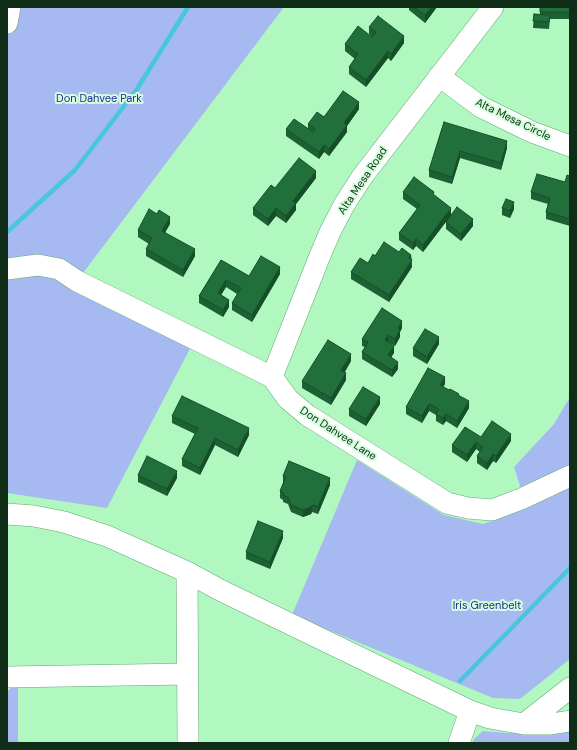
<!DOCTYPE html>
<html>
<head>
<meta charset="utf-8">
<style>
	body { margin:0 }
	#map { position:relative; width:577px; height:750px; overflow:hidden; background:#b0f8c0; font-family:"DM Sans",sans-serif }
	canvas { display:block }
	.frame { position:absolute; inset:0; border:8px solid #102d18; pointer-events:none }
</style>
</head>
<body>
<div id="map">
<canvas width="577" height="750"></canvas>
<div class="frame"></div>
</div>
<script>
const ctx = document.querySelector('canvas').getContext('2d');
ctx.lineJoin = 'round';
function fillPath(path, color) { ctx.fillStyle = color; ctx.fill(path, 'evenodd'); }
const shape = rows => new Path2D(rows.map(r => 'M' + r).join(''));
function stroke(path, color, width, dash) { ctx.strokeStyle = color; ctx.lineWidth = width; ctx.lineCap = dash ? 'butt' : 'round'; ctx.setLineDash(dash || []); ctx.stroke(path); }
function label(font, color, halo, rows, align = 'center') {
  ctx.font = font + ' "DM Sans",sans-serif'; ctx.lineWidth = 4; ctx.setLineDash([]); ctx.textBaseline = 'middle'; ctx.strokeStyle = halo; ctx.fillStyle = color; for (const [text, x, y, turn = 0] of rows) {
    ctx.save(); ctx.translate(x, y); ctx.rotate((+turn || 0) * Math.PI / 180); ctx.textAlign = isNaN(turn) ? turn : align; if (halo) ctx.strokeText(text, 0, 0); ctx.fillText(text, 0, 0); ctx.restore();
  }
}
fillPath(shape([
	[7,7,284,7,77,281,195,339,107,508,7,493],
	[570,397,570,659,520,699,493,698,292,615,357,460,444,515,483,524,527,508,514,467,554,424],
	[17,685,18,688,18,743,7,743,7,692,11,688],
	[483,731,508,733,547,733,570,731,570,743,472,743,475,738]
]), '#a7b9f1');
stroke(shape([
	[7,232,75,170,137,89,188,7],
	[460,681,570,568]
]), '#48c6dc', 4.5);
const minor = shape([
	[7,23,10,7],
	[439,76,481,107,532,132,570,146],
	[7,269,38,265,59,269,77,281,272,377,288,399,307,415,447,503,468,508,492,510,521,499,570,476],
	[272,377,319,258,330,232,344,205,362,177,493,7],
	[7,514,34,516,64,522,107,536,187,572,220,590,470,711,490,718,524,724,570,688],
	[187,572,188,743],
	[7,677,187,674],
	[524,724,551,724,570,721],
	[459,743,470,711]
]);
stroke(minor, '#63a974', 22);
stroke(minor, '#fff', 21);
fillPath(shape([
	[409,7,437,7,425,23,409,10],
	[540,7,570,7,570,19,550,19,549,29,533,28,534,14,540,14],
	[369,27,404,43,391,61,388,58,366,87,349,74,349,67,355,59,345,51,345,44,372,37,369,34],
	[359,109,347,126,347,132,329,156,324,152,319,159,286,136,286,129,308,129,308,124,324,117],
	[444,122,507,148,501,170,460,158,452,184,429,177,429,170],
	[570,176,570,226,546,219,546,212,548,204,531,199,531,192,565,182],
	[316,178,296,204,296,210,286,223,276,216,268,226,253,215,253,208,275,188],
	[403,192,434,195,451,215,473,226,461,241,446,229,446,222,449,218,423,252,416,246,413,250,399,240,399,233,417,209,403,199],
	[502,208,514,209,510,218,502,215],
	[170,224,165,232,195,256,183,277,146,256,146,249,149,244,138,237,138,230],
	[399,252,411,255,412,267,389,302,351,279,351,272,368,263,375,256],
	[221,260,249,276,280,274,252,322,232,310,232,303,237,294,226,287,221,295,229,307,223,317,199,303,199,296],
	[402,328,400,332,400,337,395,346,388,342,394,353,391,357,398,369,392,377,362,359,362,352,365,347,362,346,362,339],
	[439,344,427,364,413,356,413,348],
	[351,361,345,372,346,380,331,405,302,388,302,381],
	[445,384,443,387,459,396,469,408,457,428,446,421,443,425,436,421,436,415,429,411,422,423,406,414,406,407],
	[380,404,366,426,349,416,349,409],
	[172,416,249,435,238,457,215,445,200,475,182,466,182,459,195,434,172,423],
	[481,437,511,441,496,463,493,461,487,470,477,463,477,456,480,452,476,449,467,462,452,452,452,445],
	[138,475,177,478,167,496,138,482],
	[283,476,330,485,318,514,312,512,311,514,303,517,291,512,288,504,283,502,283,500,280,498,280,491,283,483],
	[283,538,270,569,246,559,246,552]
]), '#1c6034');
fillPath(shape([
	[432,7,437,7,425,23,425,15],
	[404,36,404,43,391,61,391,54],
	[388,51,388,58,366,87,366,80],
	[359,102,359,109,347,126,347,132,329,156,329,149,344,123],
	[507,141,507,148,501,170,501,163],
	[324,145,324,152,319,159,319,152],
	[460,151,460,158,452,184,452,177],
	[316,171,316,178,296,204,296,210,286,223,286,216,293,201],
	[514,202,514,209,510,218,510,211],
	[276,208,276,216,268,226,268,219],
	[451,208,451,215,423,252,423,245],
	[170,217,170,224,162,238,162,231],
	[473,219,473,226,461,241,461,234],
	[416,239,416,246,413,250,413,243],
	[195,249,195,256,183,277,183,270],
	[411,255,412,267,389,302,389,295],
	[280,267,280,274,252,322,252,315],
	[226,280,226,287,218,300,218,293],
	[229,300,229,307,223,317,223,310],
	[402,321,402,328,400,332,400,337,395,346,395,339,398,328],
	[388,335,388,342,385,340],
	[439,337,439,344,427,364,427,357],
	[394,346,394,353,388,362,388,355],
	[351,354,351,361,341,377,341,370],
	[398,362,398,369,392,377,392,370],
	[346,373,346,380,331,405,331,398],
	[445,377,445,384,440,392,440,385],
	[380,397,380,404,366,426,366,419],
	[469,401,469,408,457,428,457,421],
	[429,404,429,411,422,423,422,416],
	[446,414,446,421,443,425,443,418],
	[249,428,249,435,238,457,238,450],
	[511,434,511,441,496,463,496,456],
	[215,438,215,445,200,475,200,468],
	[476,442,476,449,467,462,467,455],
	[493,454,493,461,487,470,487,463],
	[177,471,177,478,167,496,167,489],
	[330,478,330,485,318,514,318,507],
	[312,505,312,512,311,514,303,517,303,510],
	[283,531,283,538,270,569,270,562]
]), '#174e2a');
const building = shape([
	[414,7,432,7,425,15,414,7],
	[540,7,570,7,570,12,540,12,540,7],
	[534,14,550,15,549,22,533,21,534,14],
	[378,16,404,36,391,54,388,51,366,80,349,67,358,54,345,44,358,26,372,37,376,32,369,27,378,16],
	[343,91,359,102,344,123,347,125,329,149,324,145,319,152,286,129,294,119,313,132,315,129,308,124,317,112,324,117,343,91],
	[444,122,507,141,501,163,460,151,452,177,429,170,444,122],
	[299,158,316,171,293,201,296,203,286,216,276,208,268,219,253,208,271,185,275,188,299,158],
	[537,174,565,182,567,175,570,176,570,219,546,212,550,198,531,192,537,174],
	[414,177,434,192,433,194,451,208,423,245,416,239,413,243,399,233,420,205,403,192,414,177],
	[506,199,514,202,510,211,502,208,506,199],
	[457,207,473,219,461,234,446,222,457,207],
	[149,209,157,214,159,210,170,217,162,231,195,249,183,270,146,249,152,238,138,230,149,209],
	[384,242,399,252,402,248,411,255,409,258,412,260,389,295,351,272,360,258,368,263,373,254,375,256,384,242],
	[261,256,280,267,252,315,232,303,241,288,226,280,218,293,229,300,223,310,199,296,221,260,249,276,261,256],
	[382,308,402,321,398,328,400,330,395,339,388,335,385,340,394,346,388,355,398,362,392,370,362,352,368,342,362,339,382,308],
	[425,329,439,337,427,357,413,348,425,329],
	[328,340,351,354,341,370,346,373,331,398,302,381,328,340],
	[428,368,445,377,440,385,449,390,450,389,459,394,458,395,469,401,457,421,446,414,443,418,436,414,439,409,429,404,422,416,406,407,428,368],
	[363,387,380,397,366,419,349,409,363,387],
	[182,396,249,428,238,450,215,438,200,468,182,459,198,428,172,416,182,396],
	[492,421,511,434,496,456,493,454,487,463,477,456,483,447,476,442,467,455,452,445,465,427,481,437,492,421],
	[147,456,177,471,167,489,138,475,147,456],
	[289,461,330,478,318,507,312,505,311,507,303,510,291,505,288,497,283,495,284,493,280,491,286,477,283,476,289,461],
	[258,521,283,531,270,562,246,552,258,521]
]);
fillPath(building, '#21703c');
stroke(building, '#174e2a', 1);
label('11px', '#232d97', '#d4fedc', [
	["Don Dahvee Park",99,99],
	["Iris Greenbelt",487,606]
]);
label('11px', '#102d18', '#d4fedc', [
	["Alta Mesa Circle",513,120,26],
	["Alta Mesa Road",363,181,-56],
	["Don Dahvee Lane",338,434,33]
]);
</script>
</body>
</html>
